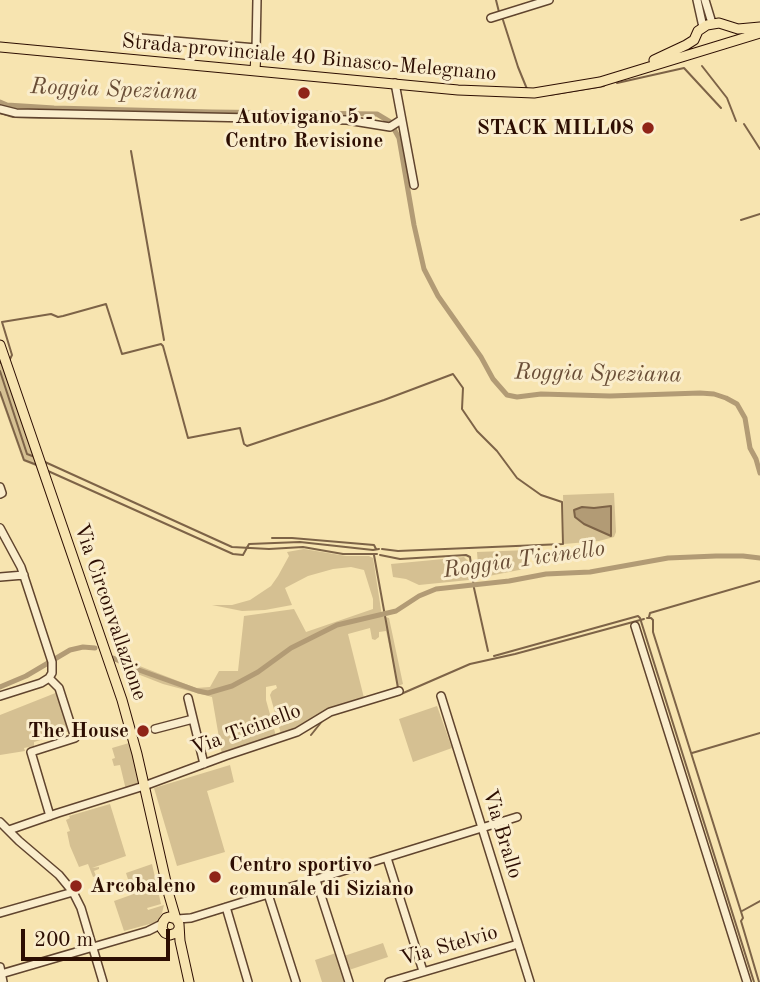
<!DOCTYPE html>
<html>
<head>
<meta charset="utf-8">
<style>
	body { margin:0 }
	#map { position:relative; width:760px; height:982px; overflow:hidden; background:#f7e4b0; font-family:"Old Standard TT",serif }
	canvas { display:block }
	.scale { position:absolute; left:21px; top:929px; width:149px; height:32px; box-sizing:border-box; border:4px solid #2d0e02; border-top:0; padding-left:9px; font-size:21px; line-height:24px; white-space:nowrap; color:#2d0e02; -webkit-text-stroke:5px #faedcc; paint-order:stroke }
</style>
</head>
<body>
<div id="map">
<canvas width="760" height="982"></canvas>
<div class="scale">200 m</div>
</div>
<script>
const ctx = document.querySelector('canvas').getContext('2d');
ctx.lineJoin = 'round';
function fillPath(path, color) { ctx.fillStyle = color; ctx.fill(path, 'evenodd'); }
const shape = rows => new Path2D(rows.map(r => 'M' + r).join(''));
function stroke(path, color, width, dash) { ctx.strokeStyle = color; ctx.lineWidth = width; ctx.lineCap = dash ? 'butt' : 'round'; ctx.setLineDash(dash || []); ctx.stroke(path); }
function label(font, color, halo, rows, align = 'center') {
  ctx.font = font + ' "Old Standard TT",serif'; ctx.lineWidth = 6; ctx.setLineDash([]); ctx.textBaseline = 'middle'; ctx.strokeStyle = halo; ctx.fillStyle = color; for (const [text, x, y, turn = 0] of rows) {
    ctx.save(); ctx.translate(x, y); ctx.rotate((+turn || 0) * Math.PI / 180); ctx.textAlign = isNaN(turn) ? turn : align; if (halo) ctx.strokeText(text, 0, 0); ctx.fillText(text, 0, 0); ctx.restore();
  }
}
fillPath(shape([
	[0,355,38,467,23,461,0,396],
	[614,493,616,532,614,537,599,541,564,544,563,495],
	[304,549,346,556,369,556,373,558,382,616,389,618,403,684,398,686,386,631,379,632,379,637,375,640,372,639,370,628,348,634,364,698,325,711,301,727,281,734,270,695,272,691,277,688,276,685,266,687,266,700,276,736,222,755,212,697,163,684,140,675,124,677,119,658,196,688,210,687,219,671,238,671,244,616,294,609,306,632,373,609,373,599,364,570,351,567,333,569,308,576,285,588,292,605,265,610,242,611,212,605,232,605,250,600,271,586,278,576,289,556,287,552],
	[528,550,529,568,479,578,477,552],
	[464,557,468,561,469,580,419,585,406,579,393,577,391,564],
	[58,692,70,731,34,742,34,746,24,748,25,751,0,755,0,715],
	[437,706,452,748,413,762,399,719],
	[129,743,139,783,126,790,120,765,114,766,112,759,115,758,112,748],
	[230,765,234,782,207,791,225,852,177,866,154,788],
	[110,804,126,856,92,868,99,867,99,869,94,871,96,876,93,877,88,864,79,867,70,846,67,832,70,831,66,820,70,818,69,816],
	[152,864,161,904,147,908,148,910,164,905,162,913,157,922,124,931,114,901,131,895,132,892,126,873],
	[383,943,388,957,349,970,344,956],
	[336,953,345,982,322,982,315,960]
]), '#d5c092');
const water = shape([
	[611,506,611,536,584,524,575,517,574,510,582,507,594,508,611,506]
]);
fillPath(water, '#b29b75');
stroke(water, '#7d6347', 2);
stroke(shape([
	[496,0,499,12],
	[503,20,518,67,527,89],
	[702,66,727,98,736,121],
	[617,83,684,68,721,108],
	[549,95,604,86],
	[0,113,13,117,61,118],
	[210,121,237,121],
	[744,124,760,149],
	[131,151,164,340],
	[741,220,760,214],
	[10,359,12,355,2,322,51,314,58,317,63,316,106,304,122,354,161,344,163,346,188,438,240,428,244,444,247,446,384,400,453,374,463,388,462,409,477,431,497,451,517,478,541,495,562,502,563,544,398,551,382,549],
	[0,363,1,362],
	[0,371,27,454,35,457],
	[0,392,24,460,37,465],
	[45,462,232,547,269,549,303,547,343,554,377,554],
	[48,471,233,554,243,555,249,544,300,542,373,550,379,549],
	[272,538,292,538,374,545,376,549],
	[374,555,398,688],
	[380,555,400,559,466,555,470,557,474,588,488,651],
	[649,617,650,613,760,581],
	[647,618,651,618,653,620,653,632,743,918,741,921,744,931,759,982],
	[494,656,638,616,640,618,754,982],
	[401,694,470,664,515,654,644,619],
	[311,735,323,720],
	[692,753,760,733],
	[742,911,760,901]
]), '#7d6347', 2);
stroke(shape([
	[0,102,7,105,54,108,212,112,377,114,392,123],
	[394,129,399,138,414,225,424,269,438,296,481,357,493,379,507,395,517,397,541,394,610,396,700,393,714,394,726,398,737,404,745,418,750,448,756,459,760,473],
	[113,658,139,670,198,691,208,693,232,686,258,672,291,648,337,625,396,611,419,596,436,589,509,581,546,574,590,572,668,558,716,556,743,556,760,558],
	[0,687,26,676,70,650,83,647,95,648]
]), '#b29b75', 5);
const minor = shape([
	[697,0,703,27],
	[705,0,712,23],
	[491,18,549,0],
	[140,38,256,48],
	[256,51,257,0],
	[395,83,414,185],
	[0,109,16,113,347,120,390,127,401,120],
	[0,487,2,493,0,494],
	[0,528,21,567,52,662,52,673,49,678,41,683,0,696],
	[0,577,24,575],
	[635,626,747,982],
	[49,678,59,688,75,738,31,752,50,816],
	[441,696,530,982],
	[188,698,204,764],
	[155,729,193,719],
	[0,822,19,841,59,875,73,892,81,908,103,982],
	[9,830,58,813,144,786,225,756,297,732,330,712,399,691],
	[387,858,423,971],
	[316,880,349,982],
	[268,894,296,982],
	[226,907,248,982],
	[0,913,73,892],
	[177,919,191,918,517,817],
	[0,967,3,982],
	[1,974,148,931,162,924],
	[389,982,518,944]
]);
const major = shape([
	[0,47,458,90,534,93,600,82,760,33],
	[654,60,686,45,694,40,698,31,707,25,719,23,738,29,760,27],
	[255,71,256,51],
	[0,345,122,700,137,754,169,895,176,919,179,924,180,941,189,982],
	[176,919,169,917,166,918,163,922,162,929,165,933,170,935,176,933,179,929]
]);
stroke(minor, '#60442e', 10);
stroke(major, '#2d0e02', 11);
stroke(minor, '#faedcc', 7);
stroke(major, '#f7e4b0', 9);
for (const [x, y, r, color] of [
	[304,93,7,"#8f2418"],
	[648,128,7,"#8f2418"],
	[143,731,7,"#8f2418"],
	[215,877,7,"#8f2418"],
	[76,886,7,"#8f2418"]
]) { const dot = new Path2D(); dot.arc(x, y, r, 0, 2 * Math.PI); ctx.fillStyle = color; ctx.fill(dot); stroke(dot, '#faedcc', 2.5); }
label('21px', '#2d0e02', '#faedcc', [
	["Strada provinciale 40 Binasco-Melegnano",309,58,5],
	["Via Circonvallazione",110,612,71],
	["Via Ticinello",246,730,-20],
	["Via Brallo",502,834,73],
	["Via Stelvio",449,946,-16]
]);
label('bold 21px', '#2d0e02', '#faedcc', [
	["Autovigano 5 -",304,117,"center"],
	["Centro Revisione",304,141,"center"],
	["STACK MILL08",634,128],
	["The House",129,731],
	["Centro sportivo",229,865,"left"],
	["comunale di Siziano",229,889,"left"],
	["Arcobaleno",90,886,"left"]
], 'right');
label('italic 23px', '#694d36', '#faedcc', [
	["Roggia Speziana",114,90,2],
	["Roggia Speziana",598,374,1],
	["Roggia Ticinello",524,560,-8]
]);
</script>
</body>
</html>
